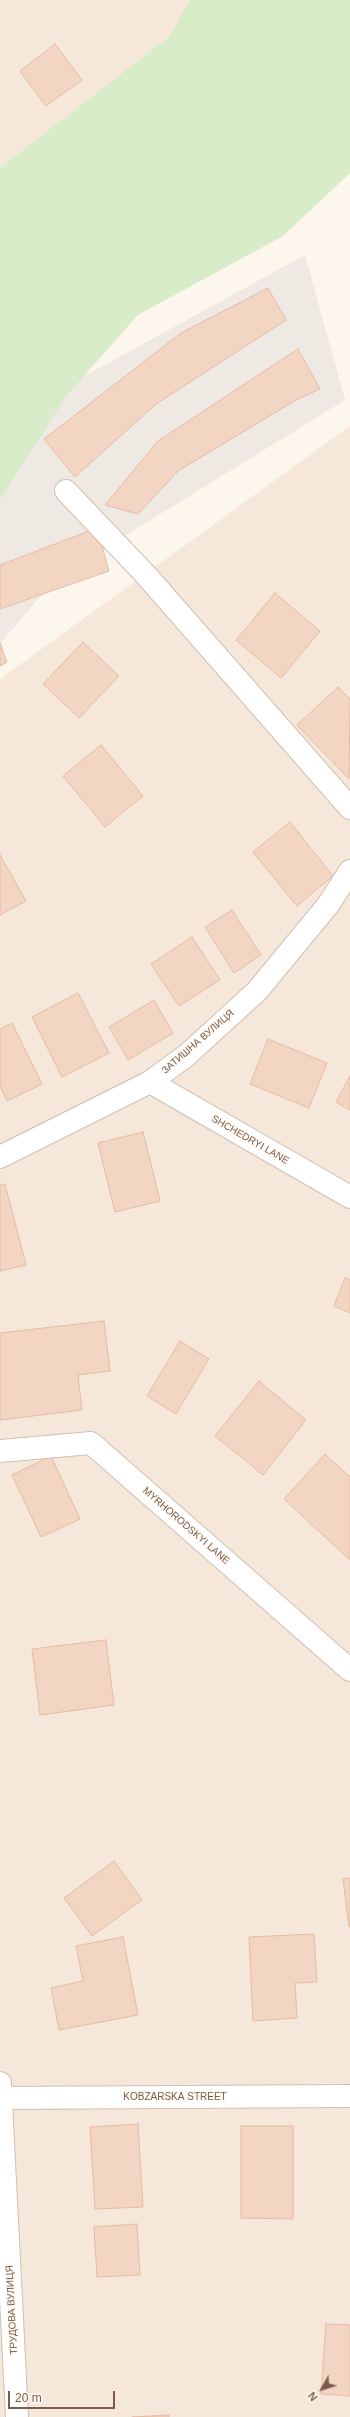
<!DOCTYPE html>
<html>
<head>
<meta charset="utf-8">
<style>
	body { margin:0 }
	#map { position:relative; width:350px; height:2417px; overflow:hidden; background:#fdf6ec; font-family:Arial,sans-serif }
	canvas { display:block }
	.north { position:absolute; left:302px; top:2369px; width:40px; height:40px; -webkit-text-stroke:3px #fffaf3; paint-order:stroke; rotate:231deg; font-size:11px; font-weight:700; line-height:16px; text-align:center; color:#7a5c4d }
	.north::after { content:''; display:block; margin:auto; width:14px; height:18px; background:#7a5c4d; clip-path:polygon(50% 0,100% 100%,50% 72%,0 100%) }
	.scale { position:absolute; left:8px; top:2391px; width:107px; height:18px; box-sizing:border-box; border:2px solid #7a5c4d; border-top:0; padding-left:5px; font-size:12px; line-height:14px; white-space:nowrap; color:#7a5c4d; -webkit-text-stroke:3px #fffaf3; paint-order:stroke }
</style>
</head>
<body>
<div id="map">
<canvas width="350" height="2417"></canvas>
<div class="north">N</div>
<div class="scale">20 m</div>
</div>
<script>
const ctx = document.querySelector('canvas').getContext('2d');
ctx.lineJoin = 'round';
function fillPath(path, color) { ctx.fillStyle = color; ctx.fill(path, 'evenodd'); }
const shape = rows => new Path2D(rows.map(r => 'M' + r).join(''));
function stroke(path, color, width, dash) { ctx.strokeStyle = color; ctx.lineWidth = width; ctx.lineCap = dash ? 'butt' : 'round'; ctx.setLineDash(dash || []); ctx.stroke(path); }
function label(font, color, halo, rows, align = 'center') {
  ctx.font = font + ' Arial,sans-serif'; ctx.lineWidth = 3; ctx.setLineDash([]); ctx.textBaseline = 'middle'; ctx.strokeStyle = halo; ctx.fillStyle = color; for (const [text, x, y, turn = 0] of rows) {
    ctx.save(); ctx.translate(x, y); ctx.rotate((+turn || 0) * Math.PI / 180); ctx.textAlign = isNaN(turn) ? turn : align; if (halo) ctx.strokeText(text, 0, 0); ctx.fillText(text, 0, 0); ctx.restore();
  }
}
fillPath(shape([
	[0,0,223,0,0,215],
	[350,426,350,2417,0,2417,0,679]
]), '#f5e8da');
fillPath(shape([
	[305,255,345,400,55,579,0,644,0,429,8,418]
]), '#efe9e4');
fillPath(shape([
	[190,0,350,0,350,173,283,236,138,315,67,395,0,500,0,168,170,36]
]), '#d8ecc9');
const building = shape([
	[55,44,82,80,46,106,20,71,55,44],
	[268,288,286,320,156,404,75,477,44,439,181,333,268,288],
	[298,349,320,389,296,400,178,471,138,514,105,505,158,441,298,349],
	[97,528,109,571,0,609,0,565,97,528],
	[275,593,320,631,281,678,236,640,275,593],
	[83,642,119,676,79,718,43,684,83,642],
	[0,643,7,662,0,666,0,643],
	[338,687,350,699,349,779,297,725,338,687],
	[101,745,143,796,105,827,63,776,101,745],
	[290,822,333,876,297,906,253,852,290,822],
	[0,855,26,901,0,915,0,855],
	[232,910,261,955,234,973,205,927,232,910],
	[192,937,220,980,179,1006,151,964,192,937],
	[78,993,109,1053,62,1077,32,1017,78,993],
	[154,1000,173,1033,128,1060,109,1027,154,1000],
	[12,1023,42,1084,7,1101,0,1086,0,1029,12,1023],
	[268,1039,327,1063,309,1108,250,1084,268,1039],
	[350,1076,350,1110,336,1102,350,1076],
	[143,1132,160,1201,115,1212,98,1143,143,1132],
	[5,1184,26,1265,0,1271,0,1185,5,1184],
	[345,1278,350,1280,350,1313,334,1306,345,1278],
	[104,1321,110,1371,78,1375,82,1410,0,1420,0,1333,104,1321],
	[180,1341,209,1359,176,1414,147,1396,180,1341],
	[259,1381,306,1420,263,1475,215,1436,259,1381],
	[325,1454,350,1477,350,1560,284,1499,325,1454],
	[51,1456,80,1519,41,1537,12,1475,51,1456],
	[106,1640,114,1705,40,1715,32,1649,106,1640],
	[114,1861,142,1900,92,1936,64,1898,114,1861],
	[350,1878,350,1927,349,1927,343,1879,350,1878],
	[314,1934,317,1982,295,1983,297,2018,253,2021,249,1937,314,1934],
	[123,1937,138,2015,59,2030,51,1988,83,1981,76,1946,123,1937],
	[138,2124,143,2207,95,2209,90,2127,138,2124],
	[241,2126,293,2126,293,2219,241,2218,241,2126],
	[137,2224,140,2275,97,2277,94,2227,137,2224],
	[326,2324,350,2325,350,2396,321,2394,326,2324],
	[169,2415,169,2417,132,2417,169,2415]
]);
fillPath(building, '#f3d5c3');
stroke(building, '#e6bba3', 1);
const minor = shape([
	[66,491,145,574,350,808],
	[150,1082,350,1197],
	[0,1157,150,1082,187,1055,257,991,328,905,350,871],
	[0,1451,91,1443,350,1670],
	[0,2083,17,2417],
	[0,2098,350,2096]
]);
stroke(minor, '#d1beb0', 24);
stroke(minor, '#fff', 22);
label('10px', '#7a5c4d', '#fffaf3', [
	["ЗАТИШНА ВУЛИЦЯ",198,1042,-41],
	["SHCHEDRYI LANE",250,1140,30],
	["MYRHORODSKYI LANE",186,1526,41],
	["KOBZARSKA STREET",175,2097],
	["ТРУДОВА ВУЛИЦЯ",12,2310,-93]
]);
</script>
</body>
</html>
